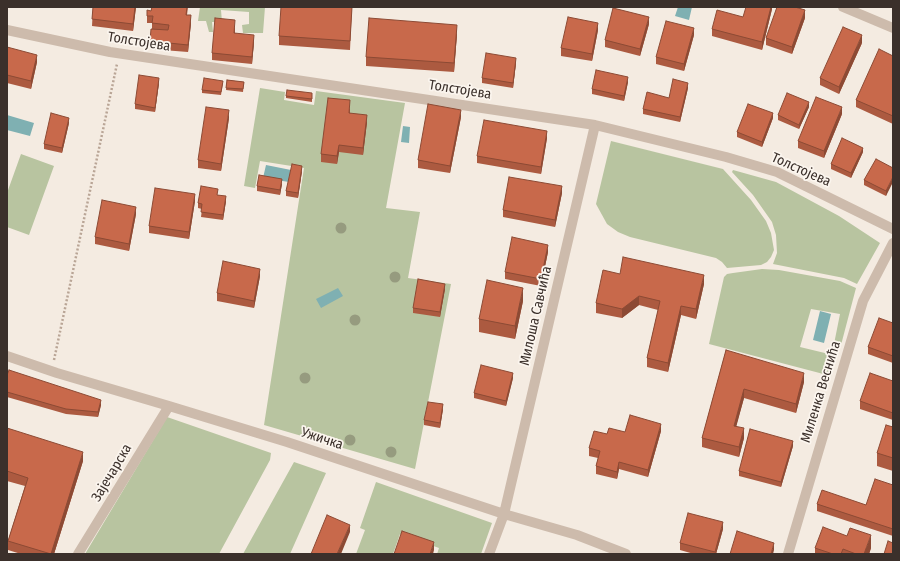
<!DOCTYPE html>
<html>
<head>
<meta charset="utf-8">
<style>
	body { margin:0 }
	#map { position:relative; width:900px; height:561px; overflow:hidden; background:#f4ebe1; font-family:"Fira Sans Condensed",sans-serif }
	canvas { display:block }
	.frame { position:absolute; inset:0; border:8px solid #3b302b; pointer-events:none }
</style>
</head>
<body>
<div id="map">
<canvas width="900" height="561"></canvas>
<div class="frame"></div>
</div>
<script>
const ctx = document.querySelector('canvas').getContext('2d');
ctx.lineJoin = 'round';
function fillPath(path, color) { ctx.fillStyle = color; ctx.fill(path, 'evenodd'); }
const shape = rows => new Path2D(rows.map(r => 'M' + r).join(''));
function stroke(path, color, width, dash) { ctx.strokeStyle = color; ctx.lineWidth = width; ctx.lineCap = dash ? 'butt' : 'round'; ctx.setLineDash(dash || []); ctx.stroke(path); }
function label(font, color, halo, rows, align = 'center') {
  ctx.font = font + ' "Fira Sans Condensed",sans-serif'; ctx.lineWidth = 3.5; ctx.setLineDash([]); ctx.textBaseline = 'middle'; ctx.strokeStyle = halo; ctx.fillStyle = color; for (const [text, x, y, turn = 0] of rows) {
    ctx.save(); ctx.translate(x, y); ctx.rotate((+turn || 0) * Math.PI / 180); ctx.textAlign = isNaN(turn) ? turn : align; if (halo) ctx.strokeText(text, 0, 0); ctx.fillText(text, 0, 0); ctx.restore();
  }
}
fillPath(shape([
	[200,7,265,7,263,33,243,33,242,25,249,24,249,12,221,10,222,22,212,22,213,32,209,32,206,21,198,21],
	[260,88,285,92,284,100,314,105,316,91,405,103,386,208,420,212,408,278,451,284,415,469,264,425,304,168,260,161,255,188,244,186],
	[611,141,723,169,751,200,766,221,771,233,774,250,771,257,767,262,761,265,727,268,722,262,716,258,630,237,618,232,607,224,596,204],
	[21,154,54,166,29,235,7,227,7,193],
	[733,170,776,182,839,216,880,243,857,284,844,278,773,264,777,253,776,235,772,222,753,195,732,172],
	[762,269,779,270,840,281,856,288,841,345,834,344,840,314,811,309,800,347,829,354,832,348,839,349,831,376,709,344,724,277,727,274,733,273],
	[167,417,271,453,270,460,219,554,85,554],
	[294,462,326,473,290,554,243,554],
	[376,482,492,523,481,554,437,554,439,548,400,534,393,554,356,554,365,530,360,528]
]), '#b8c4a0');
fillPath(shape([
	[678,7,692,7,689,20,675,16],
	[7,115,34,123,30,136,7,130],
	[403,126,410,127,409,143,401,142],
	[266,165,291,170,289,182,263,178],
	[338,288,343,296,321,308,316,299],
	[820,311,831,314,824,343,813,340]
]), '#7fb0b2');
stroke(shape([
	[54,360,117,64]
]), '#b9a596', 2.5, [2, 2]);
stroke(shape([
	[843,7,893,28],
	[7,30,110,52,595,125,726,157,777,172,893,229],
	[7,356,57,373,169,406,287,442,504,514,577,535,626,554],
	[78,554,169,406],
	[489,554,504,514,595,125],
	[788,554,863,301,893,243]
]), '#cdbbac', 10);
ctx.fillStyle = '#969b7f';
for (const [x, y] of [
	[341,228],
	[395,277],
	[355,320],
	[305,378],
	[350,440],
	[391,452]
]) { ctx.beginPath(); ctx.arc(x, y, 5.5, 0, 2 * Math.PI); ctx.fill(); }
fillPath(shape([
	[93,7,136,7,133,31,92,26],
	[152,7,188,7,187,15,191,23,188,52,150,49,150,41,152,29,152,23,147,23,147,16,151,11],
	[352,7,350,50,279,45,279,36],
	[772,7,772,9,762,50,712,36,712,29],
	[805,18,792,54,766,45,766,38],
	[649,24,640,56,605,47,605,40],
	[235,27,235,33,254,42,252,64,212,60,212,53],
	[598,30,592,61,561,56,561,48],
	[457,34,454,72,366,66,366,57],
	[694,35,684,71,656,64,656,57],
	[862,43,839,94,820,85,820,78],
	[7,47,37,62,31,89,7,83],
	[893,56,893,124,856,107,856,100],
	[516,63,513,88,482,83,482,78],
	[227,80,244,82,243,92,226,90],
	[628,82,624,101,592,94,592,89],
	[159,83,155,112,135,109,135,104],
	[223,83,221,95,202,93,202,90],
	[688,88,680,122,643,114,643,109,669,98],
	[286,96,312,96,312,102,286,98],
	[809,107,799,129,778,120,778,115],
	[350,108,350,113,367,122,363,155,339,152,337,164,321,162,321,154],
	[842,114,824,158,798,148,798,141],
	[461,117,450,173,418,168,418,160],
	[229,118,221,171,198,168,198,160],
	[773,118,762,147,737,137,737,132],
	[69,123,62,153,44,149,44,144],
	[547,138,541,174,477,163,477,156],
	[863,152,851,178,831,169,831,164],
	[893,168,886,196,864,185,864,180],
	[302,171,298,198,286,196,286,191],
	[282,184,280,195,257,191,257,186],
	[562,193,555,227,503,217,503,210],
	[218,195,226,201,223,220,201,217,202,209,198,208,198,203],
	[195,201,189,239,149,233,149,226],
	[136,214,129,251,95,244,95,237],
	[548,252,541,286,505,279,505,272],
	[620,274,704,284,696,319,681,315,668,372,647,367,647,358,658,310,639,305,622,318,596,313,596,303],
	[260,276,254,308,217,301,217,293],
	[445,289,440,317,413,313,413,308],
	[523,301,515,339,479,332,479,319],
	[893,323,893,363,868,354,868,347],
	[726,350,804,382,796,413,744,398,736,426,744,438,739,457,702,447,702,438],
	[7,375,101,405,98,417,66,414,7,397],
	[513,378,506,406,474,398,474,393],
	[893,381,893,420,860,409,860,401],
	[443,409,440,428,424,425,424,420],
	[893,427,893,471,877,466,877,453],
	[7,428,83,461,54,554,21,554,8,550,8,541,25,486,7,481],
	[661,431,648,477,619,469,617,479,596,474,596,466,598,458,589,456,589,448,607,434,625,432],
	[793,446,781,487,739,476,739,471],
	[893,485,893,536,817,511,817,504,866,505],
	[723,529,716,554,694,554,680,550,680,543],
	[815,548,871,548,869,554,815,554]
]), '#ac5a40');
fillPath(shape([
	[135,7,136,7,133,31,133,24],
	[771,7,772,7,772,9,762,50,762,42],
	[805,10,805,18,792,54,792,47],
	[191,15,191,23,188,52,188,45],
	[649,17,649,24,640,56,640,49],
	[598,23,598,30,592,61,592,54],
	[457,25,457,34,454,72,454,63],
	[694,28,694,35,684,71,684,64],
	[254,35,254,42,252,64,252,57],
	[862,35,862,43,839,94,839,87],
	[37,55,37,62,31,89,31,81],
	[516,58,516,63,513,88,513,83],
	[628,77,628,82,624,101,624,96],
	[159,78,159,83,155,112,155,108],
	[688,83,688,88,680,122,680,117],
	[809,102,809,107,799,129,799,125],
	[842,107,842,114,824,158,824,151],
	[229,110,229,118,221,171,221,164],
	[461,110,461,117,450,173,450,166],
	[773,113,773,118,762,147,762,142],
	[367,115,367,122,363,155,363,148],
	[69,118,69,123,62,153,62,148],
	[547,131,547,138,541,174,541,167],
	[339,145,339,152,337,164,337,156],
	[863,148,863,152,851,178,851,173],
	[302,166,302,171,298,198,298,193],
	[893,177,893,182,886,196,886,191],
	[282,179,282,184,280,195,280,190],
	[562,186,562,193,555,227,555,220],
	[195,194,195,201,189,239,189,232],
	[226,196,226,201,223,220,223,215],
	[136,207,136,214,129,251,129,244],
	[548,245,548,252,541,286,541,279],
	[260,269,260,276,254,308,254,301],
	[704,275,704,284,696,319,696,309],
	[445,284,445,289,440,317,440,312],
	[523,288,523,301,515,339,515,326],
	[639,296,639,305,622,318,622,309],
	[681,306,681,315,668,372,668,363],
	[513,373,513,378,506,406,506,401],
	[804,373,804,382,796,413,796,404],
	[744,389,744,398,734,435,734,426],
	[101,400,101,405,98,417,98,412],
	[443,404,443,409,440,428,440,423],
	[661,424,661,431,648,477,648,470],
	[744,428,744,438,739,457,739,447],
	[793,441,793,446,781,487,781,482],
	[83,452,83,461,54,554,51,554],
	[619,462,619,469,617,479,617,472],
	[723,522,723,529,716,554,715,554],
	[350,525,350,532,341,554,337,554],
	[871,535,871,548,869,554,864,554],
	[434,542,434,550,433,554,430,554],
	[774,543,774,550,773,554,771,554]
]), '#8c4a34');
const building = shape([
	[93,7,135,7,133,24,92,19,93,7],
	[152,7,187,7,186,15,191,15,188,45,150,41,151,29,168,30,169,25,152,23,153,16,147,16,147,10,151,11,152,7],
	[281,7,352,7,350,41,279,36,281,7],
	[746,7,771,7,762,42,712,29,717,10,743,17,746,7],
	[777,7,795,7,805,10,792,47,766,38,777,7],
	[613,8,649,17,640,49,605,40,613,8],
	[568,17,598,23,592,54,561,48,568,17],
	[215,18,235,20,234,33,254,35,252,57,212,53,215,18],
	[369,18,457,25,454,63,366,57,369,18],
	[666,21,694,28,684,64,656,57,666,21],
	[843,27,862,35,839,87,820,78,843,27],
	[7,47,37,55,31,81,7,75,7,47],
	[879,49,893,56,893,116,856,100,879,49],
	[486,53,516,58,513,83,482,78,486,53],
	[596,70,628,77,624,96,592,89,596,70],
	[139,75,159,78,155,108,135,104,139,75],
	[204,78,223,81,221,92,202,90,204,78],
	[673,79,688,83,680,117,643,109,647,92,669,98,673,79],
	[227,80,244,82,243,89,226,88,227,80],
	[287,90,312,93,312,99,286,96,287,90],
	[787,93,809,102,799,125,778,115,787,93],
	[816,97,842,107,824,151,798,141,816,97],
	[328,98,350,100,349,113,367,115,363,148,339,145,337,156,321,154,328,98],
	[428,104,461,110,450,166,418,160,428,104],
	[748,104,773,113,762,142,737,132,748,104],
	[206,107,229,110,221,164,198,160,206,107],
	[51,113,69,118,62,148,44,144,51,113],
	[484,120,547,131,541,167,477,156,484,120],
	[842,138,863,148,851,173,831,164,842,138],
	[876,159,893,168,893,177,886,191,864,180,876,159],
	[292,164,302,166,298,193,286,191,292,164],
	[259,175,282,179,280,190,257,186,259,175],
	[509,177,562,186,555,220,503,210,509,177],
	[201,186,218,189,217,195,226,196,223,215,201,212,202,204,198,203,201,186],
	[155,188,195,194,189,232,149,226,155,188],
	[102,200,136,207,129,244,95,237,102,200],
	[512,237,548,245,541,279,505,272,512,237],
	[623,257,704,275,696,309,681,306,668,363,647,358,660,301,639,296,622,309,596,303,603,270,620,274,623,257],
	[223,261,260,269,254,301,217,293,223,261],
	[418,279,445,284,440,312,413,308,418,279],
	[487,280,523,288,515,326,479,319,487,280],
	[879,318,893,323,893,356,868,347,879,318],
	[726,350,804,373,796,404,744,389,734,426,744,428,739,447,702,438,726,350],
	[481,365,513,373,506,401,474,393,481,365],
	[9,370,101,400,98,412,66,409,7,392,7,375,9,370],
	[870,373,893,381,893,413,860,401,870,373],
	[428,402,443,404,440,423,424,420,428,402],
	[630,415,661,424,648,470,619,462,617,472,596,466,600,451,589,448,594,431,607,434,609,428,625,432,630,415],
	[886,425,893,427,893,458,877,453,886,425],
	[7,428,83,452,51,554,8,541,28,478,7,471,7,428],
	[750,429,793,441,781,482,739,471,750,429],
	[875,479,893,485,893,529,817,504,822,490,866,505,875,479],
	[688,513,723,522,715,552,680,543,688,513],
	[327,515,350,525,337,554,311,554,327,515],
	[823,527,847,536,850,528,871,535,864,554,856,554,843,549,841,554,833,554,815,548,823,527],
	[402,531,434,542,430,554,394,554,402,531],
	[737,531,774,543,771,554,730,554,737,531],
	[888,541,893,543,893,554,884,554,888,541]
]);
fillPath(building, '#c8694b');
stroke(building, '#8c4a34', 1);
label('14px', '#3b302b', '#fbf5ee', [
	["Толстојева",139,42,9],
	["Толстојева",460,90,9],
	["Толстојева",801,170,24],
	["Милоша Савчића",536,316,-77],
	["Миленка Веснића",821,392,-73],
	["Ужичка",322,439,18],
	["Зајечарска",112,473,-59]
]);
</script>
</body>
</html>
